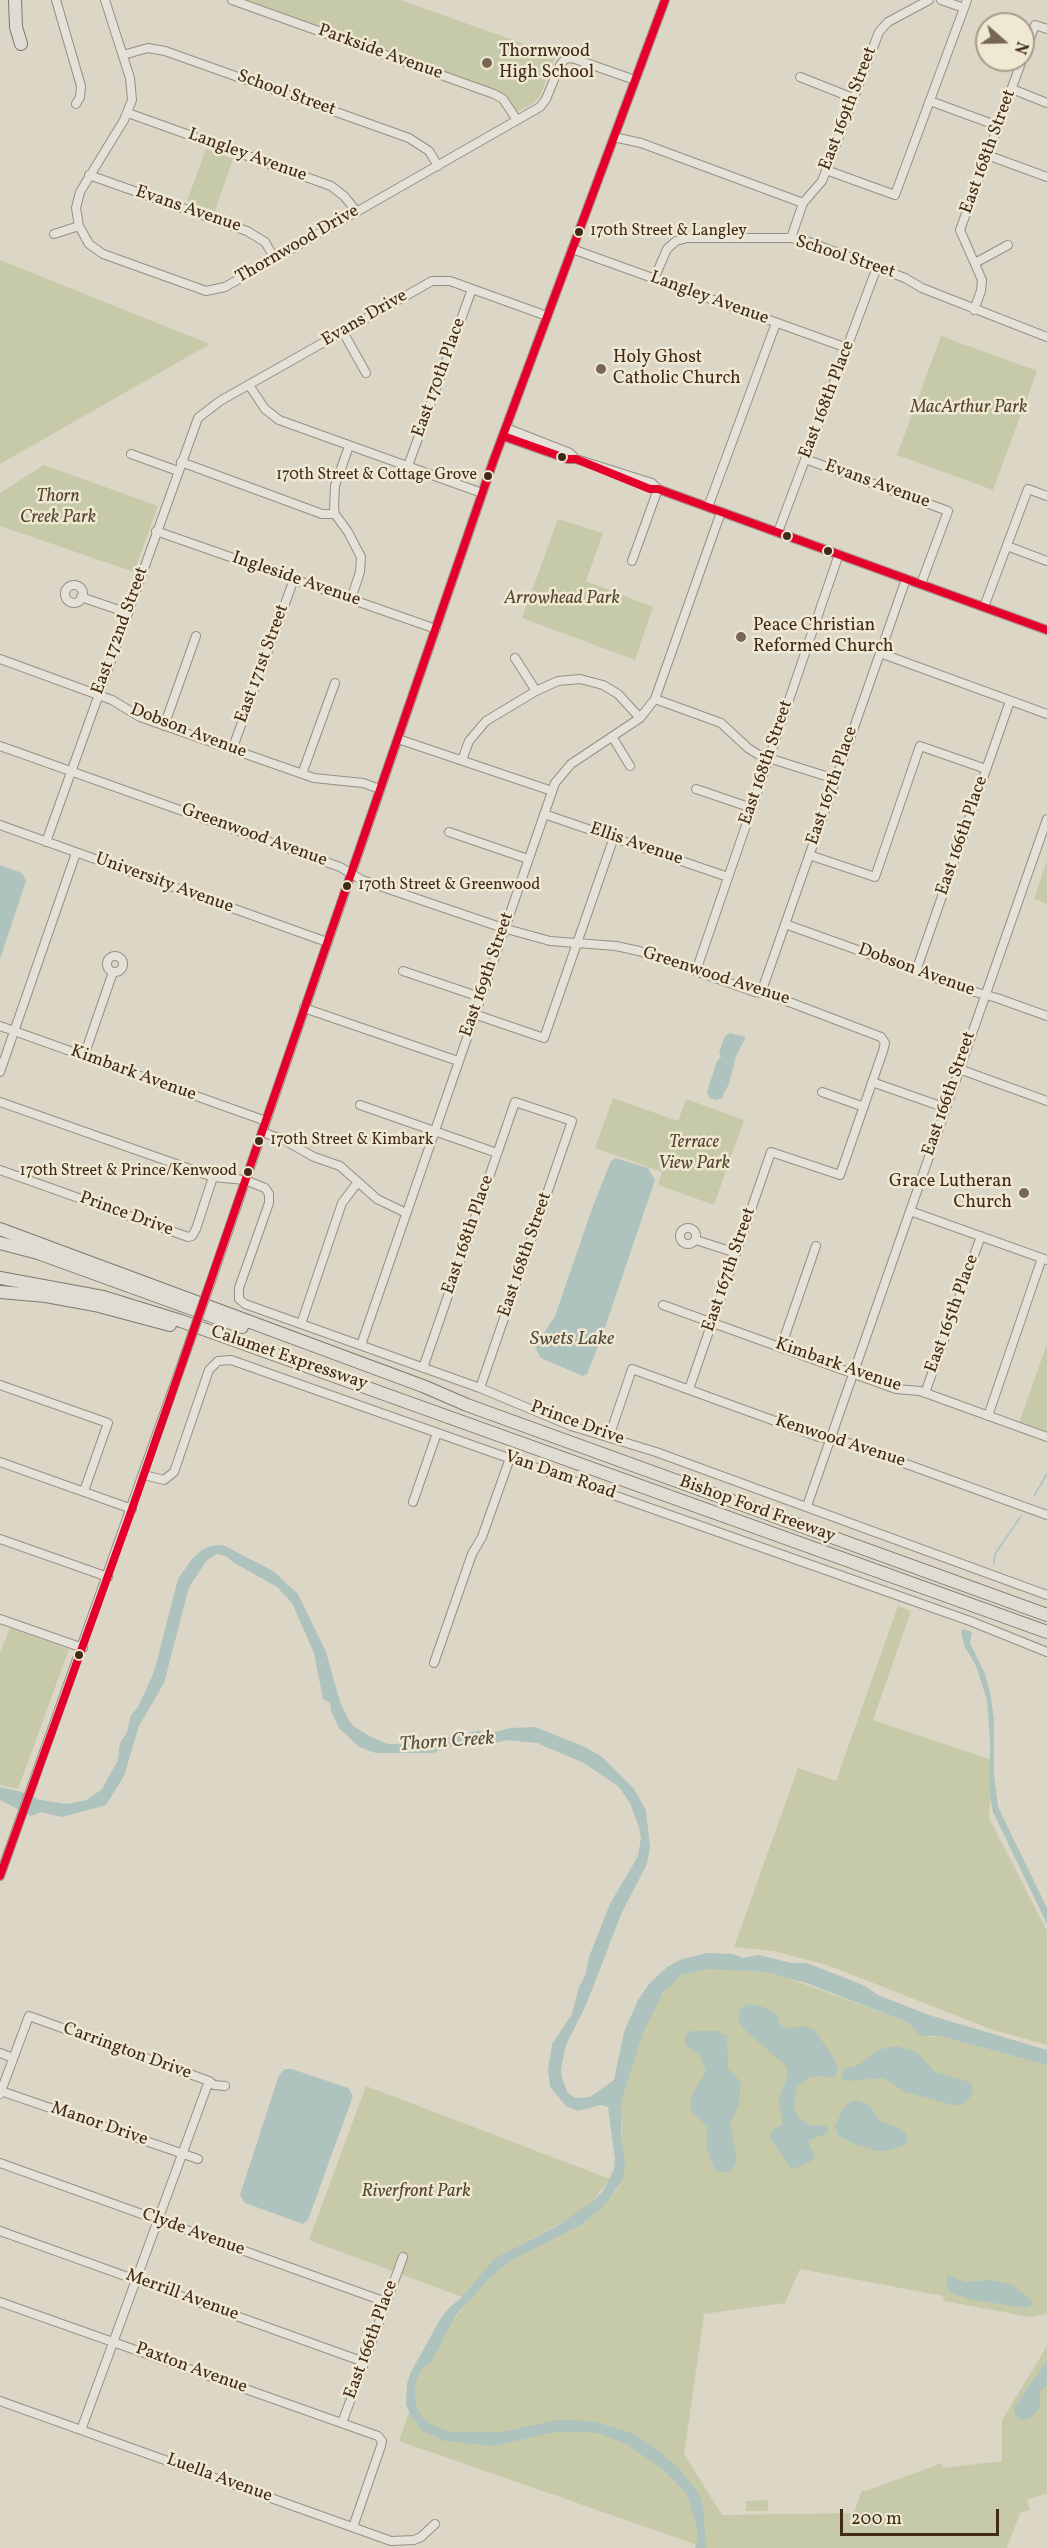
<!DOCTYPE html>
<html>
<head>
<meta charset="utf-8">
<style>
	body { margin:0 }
	#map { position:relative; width:1047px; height:2548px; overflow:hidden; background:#dcd6c6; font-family:Vollkorn,serif }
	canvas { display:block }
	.north { position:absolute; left:975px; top:12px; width:60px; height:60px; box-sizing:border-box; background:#efe8d3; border:2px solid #a99c88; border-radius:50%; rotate:110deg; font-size:16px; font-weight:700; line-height:24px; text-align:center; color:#412a17 }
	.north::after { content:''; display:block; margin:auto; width:21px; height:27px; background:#776654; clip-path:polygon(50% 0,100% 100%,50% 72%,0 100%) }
	.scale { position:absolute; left:840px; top:2509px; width:159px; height:27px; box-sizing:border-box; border:3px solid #412a17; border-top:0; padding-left:8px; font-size:18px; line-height:21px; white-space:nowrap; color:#412a17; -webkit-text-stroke:4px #efe8d3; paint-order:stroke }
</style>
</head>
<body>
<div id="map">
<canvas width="1047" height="2548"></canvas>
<div class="north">N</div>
<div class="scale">200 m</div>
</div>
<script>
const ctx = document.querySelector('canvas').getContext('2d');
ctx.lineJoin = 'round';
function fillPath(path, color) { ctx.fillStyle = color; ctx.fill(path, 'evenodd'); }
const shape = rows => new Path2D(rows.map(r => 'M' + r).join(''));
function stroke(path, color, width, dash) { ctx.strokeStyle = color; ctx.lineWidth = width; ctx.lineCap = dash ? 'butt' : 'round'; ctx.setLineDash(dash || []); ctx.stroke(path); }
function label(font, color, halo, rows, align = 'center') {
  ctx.font = font + ' Vollkorn,serif'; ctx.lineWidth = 5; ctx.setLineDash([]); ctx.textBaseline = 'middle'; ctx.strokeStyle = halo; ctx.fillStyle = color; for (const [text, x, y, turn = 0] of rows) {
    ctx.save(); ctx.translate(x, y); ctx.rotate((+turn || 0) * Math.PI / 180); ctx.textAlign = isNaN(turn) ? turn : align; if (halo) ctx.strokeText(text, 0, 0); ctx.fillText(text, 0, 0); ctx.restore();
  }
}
fillPath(shape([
	[245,0,400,0,556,55,540,96,532,104,517,112,508,98,498,91],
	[206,149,233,159,215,211,187,201],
	[0,260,182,333,210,344,0,464],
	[941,336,1037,371,993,490,897,455],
	[44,465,158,506,134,572,0,526,0,493],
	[558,519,603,533,586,581,653,607,635,660,522,618],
	[1047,861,1047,904,1034,899],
	[613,1098,678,1121,686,1099,744,1120,714,1205,658,1185,662,1172,595,1148],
	[1047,1344,1047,1433,1019,1423],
	[898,1606,911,1611,873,1720,992,1760,989,1818,1047,1931,1047,2045,990,2029,830,1966,774,1951,734,1947,798,1768,836,1781],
	[10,1628,69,1649,18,1789,0,1785,0,1653],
	[706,1968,766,1972,788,1978,907,2022,916,2031,930,2037,940,2036,1047,2065,1047,2314,1030,2317,944,2301,943,2296,800,2269,785,2303,704,2314,684,2454,722,2515,854,2513,862,2490,866,2491,942,2463,943,2468,1002,2461,1002,2420,1047,2346,1047,2493,1027,2500,1030,2510,1020,2513,1007,2548,706,2548,399,2441,415,2395,416,2381,423,2368,431,2362,448,2327,470,2299,489,2279,510,2261,581,2225,606,2204,618,2188,622,2181,622,2100,643,2033,657,2003,671,1983,681,1975],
	[366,2086,610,2179,592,2202,577,2214,517,2247,473,2284,462,2297,309,2240],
	[768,2500,768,2511,746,2511,746,2501]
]), '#c6caa9');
fillPath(shape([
	[0,865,22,873,26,881,0,959],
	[730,1033,746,1037,736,1056,729,1084,721,1099,716,1100,710,1098,707,1092,717,1061,721,1057,719,1053,725,1036],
	[615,1158,648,1168,655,1180,600,1342,587,1374,583,1376,541,1358,535,1347,555,1316,593,1206,611,1161],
	[223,1545,273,1571,298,1594,326,1652,340,1702,349,1720,353,1726,373,1738,388,1744,417,1744,477,1731,496,1732,510,1728,535,1727,585,1747,602,1757,634,1789,646,1810,650,1848,647,1864,622,1912,586,2005,566,2045,561,2069,562,2078,568,2093,575,2098,590,2097,614,2080,624,2032,638,2000,649,1984,667,1967,682,1959,707,1953,733,1954,743,1958,759,1955,791,1963,807,1963,863,1985,878,1995,929,2015,1047,2050,1047,2065,940,2036,921,2036,907,2022,806,1983,766,1972,706,1969,681,1975,663,1993,643,2033,622,2100,621,2134,625,2164,622,2181,617,2188,606,2204,581,2225,510,2261,489,2279,456,2315,431,2362,423,2368,416,2381,415,2402,421,2416,430,2424,452,2432,502,2432,558,2420,592,2421,632,2433,658,2450,681,2471,699,2494,703,2506,706,2548,695,2548,698,2539,696,2522,687,2494,660,2467,626,2444,601,2434,589,2432,555,2432,494,2446,445,2441,423,2431,411,2416,406,2405,407,2384,411,2372,439,2321,448,2309,462,2297,494,2259,557,2226,592,2202,603,2191,614,2169,615,2159,608,2107,601,2105,578,2111,566,2106,550,2087,548,2070,552,2044,572,2014,579,1987,585,1976,589,1957,610,1904,638,1856,641,1838,639,1827,630,1803,619,1787,584,1763,537,1743,507,1740,483,1746,446,1747,433,1753,376,1753,359,1747,339,1728,331,1711,330,1703,323,1699,314,1653,292,1603,277,1587,233,1562,226,1556,217,1554,207,1560,189,1587,164,1683,139,1726,124,1776,106,1805,62,1817,41,1812,31,1816,0,1800,0,1787,22,1792,40,1800,67,1804,87,1800,102,1789,118,1760,120,1743,127,1732,131,1715,138,1707,154,1672,178,1579,192,1559,202,1550,211,1546],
	[964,1629,972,1632,970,1643,985,1674,990,1692,994,1720,994,1775,998,1807,1047,1908,1047,1924,993,1812,990,1796,990,1739,987,1700,976,1666,964,1645,961,1631],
	[753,2004,769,2009,777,2015,780,2024,787,2029,803,2026,814,2029,835,2060,838,2069,835,2078,820,2076,809,2077,797,2087,794,2107,798,2117,808,2125,826,2126,829,2130,826,2134,809,2140,809,2145,815,2155,813,2160,794,2169,790,2167,770,2138,772,2131,783,2124,779,2098,788,2075,787,2067,745,2030,739,2021,740,2010,745,2005],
	[692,2031,717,2031,727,2036,728,2069,736,2076,741,2084,739,2104,730,2124,737,2161,733,2169,727,2173,717,2171,714,2168,707,2147,707,2127,690,2109,692,2095,706,2071,700,2056,685,2044,685,2036],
	[896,2046,916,2052,935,2072,969,2082,973,2088,971,2096,962,2105,953,2105,905,2092,884,2078,846,2081,841,2078,844,2069,858,2065,878,2050],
	[285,2069,292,2069,348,2088,353,2096,308,2220,303,2224,245,2203,240,2195,279,2075],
	[858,2100,870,2106,880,2121,898,2127,904,2131,908,2138,906,2144,888,2151,878,2151,854,2144,838,2135,835,2127,843,2109,849,2103],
	[948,2275,965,2282,991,2280,1013,2285,1031,2300,1033,2305,1025,2308,969,2299,950,2292,946,2284],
	[1047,2361,1047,2384,1040,2391,1040,2408,1029,2419,1022,2420,1015,2415,1014,2407]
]), '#aec2be');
stroke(shape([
	[1034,1496,1047,1474],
	[994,1564,995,1554,1021,1516]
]), '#aec2be', 1.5);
const minor = shape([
	[56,0,81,86,80,97,76,104],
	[105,0,130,78,132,100,124,120,80,192,76,208,79,226,89,244,103,254,206,291,225,287,540,107,546,99,560,65,565,59,572,58,635,80],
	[232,0,494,94,503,99,517,120],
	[941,0,964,8],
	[123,55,148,48,165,51,409,138,429,151,438,166],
	[1023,58,1035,25,1047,29],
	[800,77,853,98],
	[1012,89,1047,103],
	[930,101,998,126],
	[128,113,331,186,344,196,357,212],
	[614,137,641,143,803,203],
	[987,155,1047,177],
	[826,170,895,195,967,0],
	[89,175,247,231,265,242,275,259],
	[54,234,79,226],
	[791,238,803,203,822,181,879,32,888,22,929,0],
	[572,249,847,348],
	[975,263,1008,245],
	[654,279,667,249,676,241,687,238,791,238,809,242,905,278,922,288,1047,337],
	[974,310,981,291,982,280,960,230,1022,60],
	[343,332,366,373],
	[249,385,265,409,279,420,482,493],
	[506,428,570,453,576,459,652,483,658,489,1047,630],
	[503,436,568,459,576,459],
	[349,446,335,486,334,508,335,514,348,532,361,557,360,572,351,599],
	[131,454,178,471],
	[805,459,948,511,921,584],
	[181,462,322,514,335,514],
	[408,466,472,289],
	[708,507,776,323],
	[156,531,436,629],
	[778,532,877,267],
	[1007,546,1047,561],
	[632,561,658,489],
	'65 594a9 9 0 1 1 18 0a9 9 0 1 1-18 0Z',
	[81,597,128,613],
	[984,607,1028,489,1047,496],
	[880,653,1047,714],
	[515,658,536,691],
	[0,659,112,700,140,717,314,778,363,783,380,789],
	[655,699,721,723,748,748,759,755,835,779],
	[164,726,196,636],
	[613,738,630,766],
	[398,739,552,791],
	[0,746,340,867,362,880,503,928,550,941,616,946,639,951,755,992,768,994,881,1037,885,1043,883,1051,840,1175,771,1152,689,1389],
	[232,750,294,579],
	[462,760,469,741,486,721,536,691,558,681,580,679,603,685,618,694,640,718],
	[302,774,335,683],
	[696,789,752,808],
	[544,814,728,877],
	[0,825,327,942],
	[449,832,528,859],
	[46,842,198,418,220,401,432,281,450,281,547,316],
	[809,855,875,877,920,746,986,769],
	[785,924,975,992,997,998,1047,1016],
	'107 964a8 8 0 1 1 16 0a8 8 0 1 1-16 0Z',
	[403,971,480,997],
	[696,971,839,554],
	[916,971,1010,701],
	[761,993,906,579],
	[304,1008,458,1061],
	[474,1014,544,1038,614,837],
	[0,1026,266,1121],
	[84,1056,113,972],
	[959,1069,1047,1101],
	[0,1072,76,853],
	[872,1082,946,1108],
	[822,1092,864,1107],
	[0,1102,213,1177,245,1180,265,1188,269,1194,269,1203,239,1288,239,1299,245,1304,480,1388,571,1426,656,1452,1047,1595],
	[360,1105,497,1153],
	[262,1132,284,1140,314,1157,340,1166,377,1199,406,1213],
	[0,1170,188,1237,192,1236,196,1229,213,1177],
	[910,1211,1047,1260],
	'680 1236a8 8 0 1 1 16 0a8 8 0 1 1-16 0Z',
	[696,1240,736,1253],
	[211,1281,493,462,665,0],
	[663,1305,896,1389,920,1391,1047,1437],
	[301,1324,342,1203,358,1182],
	[361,1345,555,783,571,764,640,718,655,699,721,512],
	[781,1347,816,1246],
	[423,1368,515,1102,572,1121,480,1388],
	[0,1385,108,1423,84,1491],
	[925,1393,981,1236],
	[988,1416,1042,1258],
	[609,1437,632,1369,819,1437,840,1440,1047,1515],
	[0,1462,132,1509],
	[144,1475,164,1480,174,1472,209,1370,218,1361,231,1360,970,1621,1047,1652],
	[413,1502,437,1433],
	[807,1506,1047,819],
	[0,1539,108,1577],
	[0,1619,83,1648],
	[434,1663,472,1554,482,1537,510,1458],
	[0,1876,185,1355],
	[0,2053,13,2058],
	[1,2091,198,2159],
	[0,2094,29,2016,209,2081,214,2085,225,2086],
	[0,2163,386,2302],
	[0,2231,364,2362],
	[0,2302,378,2436,382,2441,381,2446,353,2527],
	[0,2401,391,2541,414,2540,421,2537,435,2524],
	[342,2423,403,2257],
	[81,2430,209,2081]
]);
const highway = shape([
	[15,0,16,27,21,44],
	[0,1229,423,1386,467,1405,1047,1615],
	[0,1243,38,1253,242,1327],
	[0,1278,103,1297,181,1321,1047,1632],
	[0,1292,46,1296,95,1305,170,1325]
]);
stroke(minor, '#968f84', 10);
stroke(highway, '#7f786d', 14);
stroke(minor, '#e4e1d9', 8);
stroke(highway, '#dfdcd3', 12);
const minorBridge = shape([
	[185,1355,211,1281]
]);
stroke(minorBridge, '#968f84', 10, []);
stroke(minorBridge, '#e4e1d9', 8);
stroke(shape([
	[503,436,568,459,576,459,650,489,658,489,1047,630],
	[0,1876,132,1509,493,462,665,0]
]), '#e4002b', 8);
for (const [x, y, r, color] of [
	[487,63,6,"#776654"],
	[579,232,5,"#412a17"],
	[601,369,6,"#776654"],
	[562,457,5,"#412a17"],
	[488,476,5,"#412a17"],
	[787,536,5,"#412a17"],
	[828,551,5,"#412a17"],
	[741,637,6,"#776654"],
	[347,886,5,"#412a17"],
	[259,1141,5,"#412a17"],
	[248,1172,5,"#412a17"],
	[1024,1193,6,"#776654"],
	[79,1655,5,"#412a17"]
]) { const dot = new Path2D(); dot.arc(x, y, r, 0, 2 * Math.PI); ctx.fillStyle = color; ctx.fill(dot); stroke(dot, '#efe8d3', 2); }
label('16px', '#412a17', '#efe8d3', [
	["170th Street & Langley",590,232],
	["170th Street & Cottage Grove",477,476,"right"],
	["170th Street & Greenwood",358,886],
	["170th Street & Kimbark",270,1141],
	["170th Street & Prince/Kenwood",237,1172,"right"]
], 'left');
label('18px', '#412a17', '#efe8d3', [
	["Parkside Avenue",380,53,20],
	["School Street",286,94,20],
	["East 169th Street",849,109,-69],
	["East 168th Street",989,152,-70],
	["Langley Avenue",247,156,20],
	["Evans Avenue",188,210,19],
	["Thornwood Drive",298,245,-30],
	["School Street",845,258,18],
	["Langley Avenue",709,299,20],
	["Evans Drive",365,319,-30],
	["East 170th Place",440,378,-70],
	["East 168th Place",828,400,-69],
	["Evans Avenue",877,485,20],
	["Ingleside Avenue",296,580,19],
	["East 172nd Street",121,631,-70],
	["East 171st Street",263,664,-70],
	["Dobson Avenue",188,732,21],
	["East 168th Street",767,763,-71],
	["East 167th Place",833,786,-71],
	["Greenwood Avenue",254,836,20],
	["East 166th Place",963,836,-71],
	["Ellis Avenue",636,845,19],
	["University Avenue",164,884,20],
	["Dobson Avenue",916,971,20],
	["East 169th Street",488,975,-71],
	["Greenwood Avenue",716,977,18],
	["Kimbark Avenue",133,1074,20],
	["East 166th Street",950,1094,-71],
	["Prince Drive",126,1215,20],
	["East 168th Place",469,1235,-71],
	["East 168th Street",526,1255,-71],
	["East 167th Street",730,1270,-71],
	["East 165th Place",953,1314,-70],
	["Calumet Expressway",289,1359,19],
	["Kimbark Avenue",838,1366,19],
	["Prince Drive",577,1424,20],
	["Kenwood Avenue",840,1442,18],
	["Van Dam Road",560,1476,19],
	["Bishop Ford Freeway",757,1510,20],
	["Carrington Drive",127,2052,20],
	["Manor Drive",99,2125,19],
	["Clyde Avenue",193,2233,20],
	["Merrill Avenue",182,2296,20],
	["East 166th Place",372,2340,-70],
	["Paxton Avenue",191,2369,20],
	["Luella Avenue",219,2479,20]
]);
label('18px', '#412a17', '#efe8d3', [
	["Thornwood",499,53],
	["High School",499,74],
	["Holy Ghost",613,359],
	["Catholic Church",613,380],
	["Peace Christian",753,627],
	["Reformed Church",753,648],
	["Grace Lutheran",1012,1183,"right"],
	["Church",1012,1204,"right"]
], 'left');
label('italic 18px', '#58482f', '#efe8d3', [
	["MacArthur Park",969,409],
	["Thorn",58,498],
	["Creek Park",58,519],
	["Arrowhead Park",562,600],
	["Terrace",694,1144],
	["View Park",694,1165],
	["Riverfront Park",416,2193]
]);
label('italic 20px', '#574e40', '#efe8d3', [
	["Swets Lake",572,1340],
	["Thorn Creek",447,1743,-4]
]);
</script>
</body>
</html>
